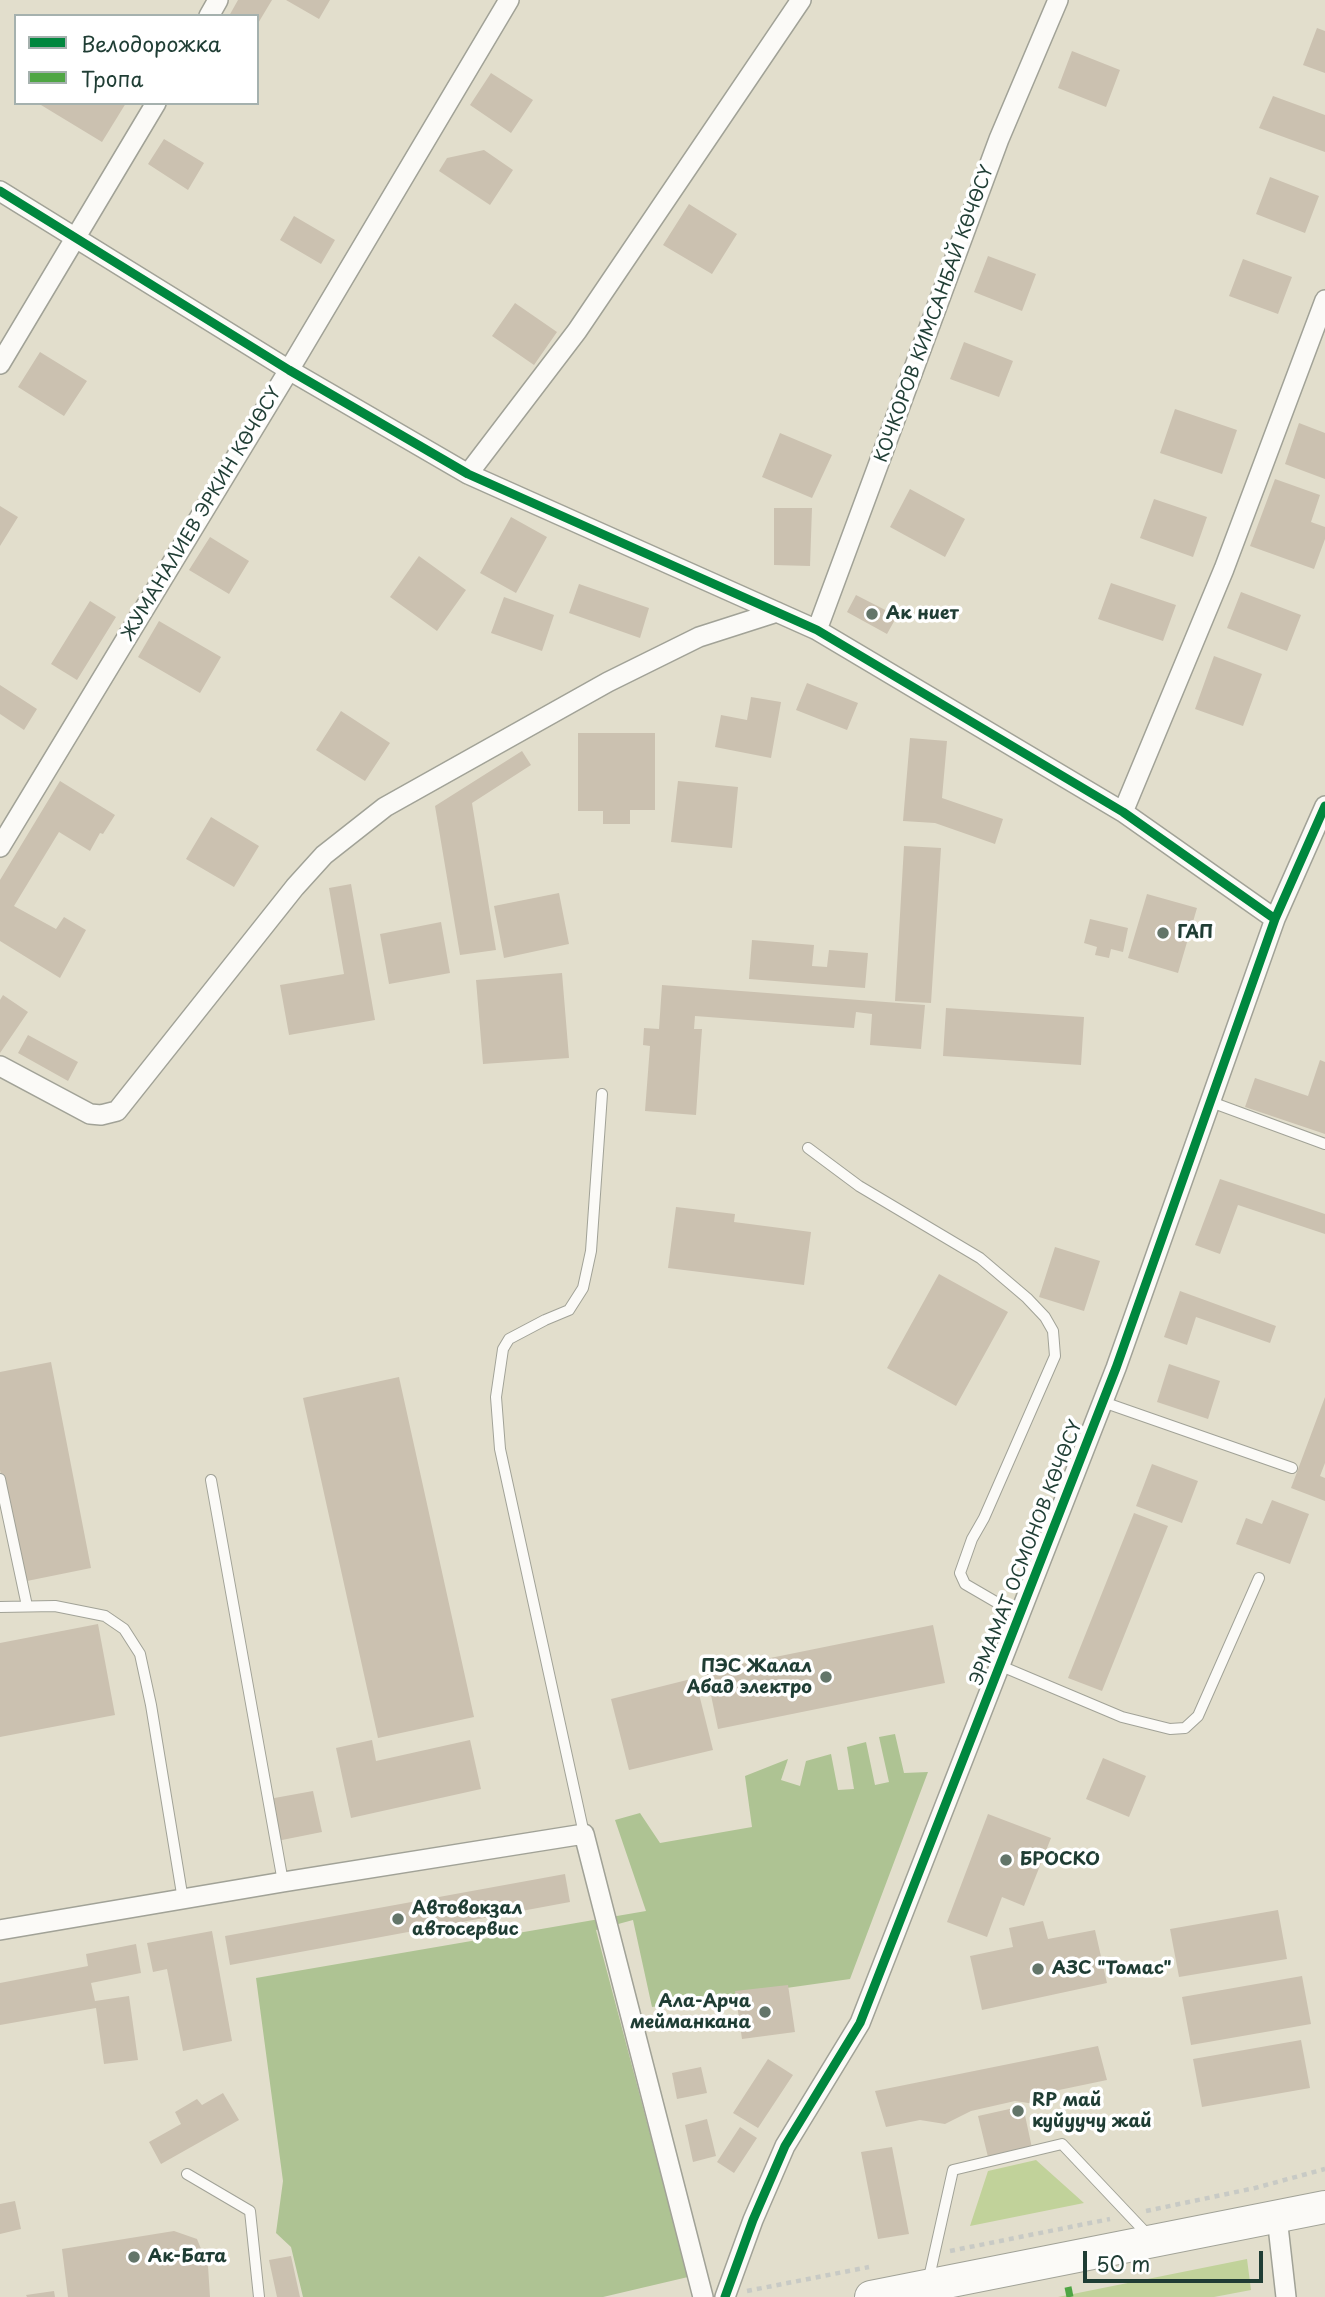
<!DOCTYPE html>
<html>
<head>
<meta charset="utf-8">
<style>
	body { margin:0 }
	#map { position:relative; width:1325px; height:2297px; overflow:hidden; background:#e2decc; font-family:"Playpen Sans",sans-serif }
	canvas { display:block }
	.legend { position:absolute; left:14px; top:14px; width:245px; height:91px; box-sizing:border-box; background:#fff; border:2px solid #a5b1ae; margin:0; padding:9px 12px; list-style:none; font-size:21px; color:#1f3d34 }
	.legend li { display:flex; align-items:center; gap:14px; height:35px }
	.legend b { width:35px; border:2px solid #a5b1ae }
	.scale { position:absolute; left:1083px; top:2251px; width:180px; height:32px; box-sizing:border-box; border:4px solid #1f3d34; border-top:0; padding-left:9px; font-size:21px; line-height:24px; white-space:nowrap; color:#1f3d34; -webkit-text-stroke:5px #fff; paint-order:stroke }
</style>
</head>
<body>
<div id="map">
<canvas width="1325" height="2297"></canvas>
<ul class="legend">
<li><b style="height:9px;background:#00873e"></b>Велодорожка</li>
<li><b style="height:9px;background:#4fa644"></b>Тропа</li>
</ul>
<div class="scale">50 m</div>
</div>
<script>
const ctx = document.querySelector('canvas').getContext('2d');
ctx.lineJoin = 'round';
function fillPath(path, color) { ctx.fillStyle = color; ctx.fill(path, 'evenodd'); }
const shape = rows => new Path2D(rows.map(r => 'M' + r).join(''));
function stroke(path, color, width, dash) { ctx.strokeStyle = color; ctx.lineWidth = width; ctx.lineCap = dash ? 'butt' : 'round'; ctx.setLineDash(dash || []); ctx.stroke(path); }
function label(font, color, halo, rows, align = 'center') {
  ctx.font = font + ' "Playpen Sans",sans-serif'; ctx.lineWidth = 7; ctx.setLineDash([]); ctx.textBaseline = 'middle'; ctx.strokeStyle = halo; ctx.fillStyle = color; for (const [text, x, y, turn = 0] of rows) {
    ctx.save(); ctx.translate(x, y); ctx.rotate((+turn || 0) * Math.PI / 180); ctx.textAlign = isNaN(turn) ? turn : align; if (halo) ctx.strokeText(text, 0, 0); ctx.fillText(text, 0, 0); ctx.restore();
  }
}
fillPath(shape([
	[1036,2160,1084,2203,970,2226,988,2171],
	[1247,2259,1251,2290,1214,2297,1058,2297]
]), '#c1d29a');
fillPath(shape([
	[895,1734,904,1773,928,1772,850,1979,652,2007,633,1920,596,1930,688,2277,603,2297,303,2297,291,2247,276,2233,283,2181,256,1978,646,1911,615,1820,640,1813,660,1843,752,1827,745,1776,788,1759,781,1780,800,1786,806,1761,831,1754,838,1790,854,1789,847,1747,866,1742,875,1785,889,1782,879,1737]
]), '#aec393');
fillPath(shape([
	[238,0,272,0,257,25,257,16,229,16],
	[286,0,330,0,319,19],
	[1317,28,1325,31,1325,73,1303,65],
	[1072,51,1120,70,1106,107,1058,88],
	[491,73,533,100,511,133,470,105],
	[1273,96,1325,115,1325,152,1259,128],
	[42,103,126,103,102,142,41,105],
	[164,139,204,163,188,190,148,164],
	[484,150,513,170,490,205,439,171,447,158],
	[1270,177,1319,196,1305,233,1256,214],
	[689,204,737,234,712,274,663,245],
	[294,216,335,240,321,264,280,240],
	[988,256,1036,274,1022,311,974,292],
	[1243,259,1292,277,1278,314,1229,296],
	[515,303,557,332,534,365,492,336],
	[964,342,1013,361,999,397,950,379],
	[40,352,87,381,64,416,18,387],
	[1175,409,1237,430,1222,474,1160,453],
	[1299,423,1325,433,1325,479,1285,464],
	[780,433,832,455,812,498,762,477],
	[1275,479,1320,495,1311,522,1325,527,1325,539,1314,569,1250,546],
	[910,489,965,519,945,557,890,527],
	[1154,499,1207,517,1193,557,1140,538],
	[0,506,18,517,0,546],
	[774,508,812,508,810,566,774,565],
	[511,517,547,537,516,593,480,573],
	[210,537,249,561,229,594,189,570],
	[419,556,466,590,437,631,390,597],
	[1111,583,1176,605,1163,641,1098,619],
	[579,584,649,608,640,638,569,613],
	[1241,592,1301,615,1287,651,1227,628],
	[856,595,897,616,887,634,847,612],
	[504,597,554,615,542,651,491,633],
	[90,601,116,617,77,680,51,664],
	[159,621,221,657,200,693,138,657],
	[1214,656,1262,674,1243,726,1195,709],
	[807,683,858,703,847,730,796,710],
	[0,685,37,709,24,730,0,714],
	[751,697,781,702,771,758,715,747,721,715,747,720],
	[341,711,390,743,365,781,316,750],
	[578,733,655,733,655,810,630,810,630,824,603,824,603,811,578,811],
	[910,738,947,741,942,798,1003,819,995,844,935,823,903,821],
	[522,751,531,765,472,803,496,950,460,955,435,806],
	[60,781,115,815,103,834,100,833,90,851,59,832,14,906,56,929,64,917,86,930,60,978,0,941,0,880],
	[678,781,738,787,732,848,671,842],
	[211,817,259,846,234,887,186,859],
	[904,846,941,848,931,1003,895,1001],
	[351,884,375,1020,289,1035,280,985,344,974,329,888],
	[559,893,569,944,504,958,494,906],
	[1147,894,1197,908,1178,973,1128,958],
	[1090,919,1128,928,1123,952,1111,949,1109,958,1095,955,1097,947,1084,943],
	[441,922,450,973,389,984,380,934],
	[752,940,814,945,812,966,827,967,829,950,868,953,865,988,749,979],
	[562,973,569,1058,483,1064,476,980],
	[662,985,925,1005,921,1049,870,1045,872,1014,856,1012,854,1028,695,1016,694,1029,702,1029,696,1115,645,1111,650,1046,643,1045,644,1028,659,1029],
	[3,995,28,1012,0,1053,0,1000],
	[946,1008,1084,1017,1081,1065,943,1056],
	[28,1035,78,1062,68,1081,18,1053],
	[1320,1060,1325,1062,1325,1134,1245,1107,1255,1078,1308,1096],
	[1220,1179,1325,1214,1325,1234,1238,1205,1220,1254,1195,1245],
	[676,1207,735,1214,734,1222,811,1232,804,1285,668,1268],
	[1055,1247,1100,1261,1084,1311,1039,1297],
	[939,1274,1008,1312,956,1406,887,1368],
	[1180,1291,1276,1326,1270,1343,1196,1317,1187,1345,1164,1337],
	[51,1362,91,1568,22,1582,0,1470,0,1372],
	[1169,1364,1220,1381,1208,1419,1157,1402],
	[399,1377,474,1717,378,1738,303,1398],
	[1325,1397,1325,1463,1320,1476,1325,1478,1325,1501,1291,1488],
	[1152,1464,1198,1481,1182,1523,1136,1506],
	[1272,1500,1309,1514,1290,1564,1236,1544,1246,1518,1262,1524],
	[1134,1513,1168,1526,1102,1691,1068,1678],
	[98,1624,115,1715,0,1737,0,1643],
	[933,1625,945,1683,718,1729,706,1671],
	[695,1678,713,1750,629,1770,611,1699],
	[372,1740,376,1761,470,1740,481,1789,351,1818,336,1748],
	[1103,1758,1146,1776,1129,1817,1086,1799],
	[313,1791,322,1832,277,1841,269,1799],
	[988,1814,1051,1838,1024,1906,1002,1897,987,1937,947,1922],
	[565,1874,570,1902,230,1965,225,1936],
	[1278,1910,1287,1959,1179,1977,1170,1929],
	[1043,1921,1048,1939,1095,1930,1107,1983,982,2010,970,1956,1013,1947,1009,1928],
	[212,1931,232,2041,183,2051,167,1969,153,1972,147,1943],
	[136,1944,141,1973,91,1983,95,2001,129,1996,138,2060,104,2064,96,2008,0,2025,0,1983,88,1966,86,1954],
	[1302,1976,1311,2024,1191,2045,1182,1997],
	[788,1985,795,2032,742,2039,735,1991],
	[1301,2040,1310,2088,1202,2107,1193,2059],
	[1098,2046,1107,2080,1059,2090,1035,2104,1015,2101,971,2111,945,2124,920,2120,886,2127,875,2091],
	[768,2059,793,2075,758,2128,733,2113],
	[701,2067,707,2093,677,2099,672,2073],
	[223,2093,239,2120,161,2164,149,2142,181,2124,175,2112,197,2099,202,2105],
	[1023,2106,1032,2148,988,2157,978,2116],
	[707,2119,716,2156,693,2162,685,2125],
	[740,2127,757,2138,734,2173,717,2162],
	[892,2147,909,2234,878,2239,861,2152],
	[15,2201,21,2229,0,2234,0,2204],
	[174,2231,197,2239,208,2266,210,2297,68,2297,62,2249],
	[291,2256,300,2297,277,2297,269,2260],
	[54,2291,55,2297,27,2297,26,2295]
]), '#cbc1b0');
const service = shape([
	[1211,1102,1325,1144],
	[808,1148,859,1186,980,1258,1027,1298,1045,1317,1053,1331,1055,1356,984,1518,972,1539,960,1573,965,1584,1020,1616],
	[1103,1402,1292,1468],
	[0,1479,27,1606],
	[211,1480,283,1882],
	[0,1607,55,1606,105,1616,124,1629,140,1654,151,1705,183,1900],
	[1001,1666,1122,1717,1170,1729,1185,1728,1198,1716,1259,1578],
	[584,1834,500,1449,496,1397,503,1349,509,1339,545,1320,569,1310,583,1288,591,1251,602,1094],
	[187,2174,250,2211,259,2297],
	[928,2282,953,2170,1062,2144,1148,2235]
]);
const minor = shape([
	[209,16,218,0],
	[0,191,289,370,468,474,817,630,1123,812,1275,919],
	[0,364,156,103],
	[468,474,577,331,801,0],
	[817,630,999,139,1058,0],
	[1123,812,1224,569,1325,300],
	[0,847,289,370,509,0],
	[0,1066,90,1114,101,1115,117,1111,295,887,324,855,385,807,608,682,699,637,777,612],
	[0,1930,283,1882,584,1834,703,2297],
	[1277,2217,1286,2297],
	[725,2297,753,2220,785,2146,860,2023,1116,1368,1275,919,1325,806]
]);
const trunk = shape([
	[871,2297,1325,2207]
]);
stroke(service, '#a1a297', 12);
stroke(minor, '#a1a297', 22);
stroke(trunk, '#a1a297', 34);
stroke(shape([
	[1146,2211,1255,2188,1325,2169],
	[950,2251,1110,2219],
	[747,2291,869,2267]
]), '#c8cac5', 4.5, [5, 5]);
stroke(service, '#fbfaf7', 10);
stroke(minor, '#fbfaf7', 19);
stroke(trunk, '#fbfaf7', 32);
stroke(shape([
	[1068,2287,1070,2297]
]), '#4fa644', 7, [14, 7]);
stroke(shape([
	[0,191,289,370,468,474,817,630,1123,812,1275,919],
	[725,2297,753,2220,785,2146,860,2023,1116,1368,1275,919,1325,806]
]), '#00873e', 9);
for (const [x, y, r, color] of [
	[872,614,7,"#637569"],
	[1163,933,7,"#637569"],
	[826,1677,7,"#637569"],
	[1006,1860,7,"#637569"],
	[398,1919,7,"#637569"],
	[1038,1969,7,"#637569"],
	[765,2012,7,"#637569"],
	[1018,2111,7,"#637569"],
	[134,2257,7,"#637569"]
]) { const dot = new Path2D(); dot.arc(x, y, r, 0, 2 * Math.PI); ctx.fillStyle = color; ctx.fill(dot); stroke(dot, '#fff', 2.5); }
label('18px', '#1f3d34', '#fff', [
	["КОЧКОРОВ КИМСАНБАЙ КӨЧӨСҮ",935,314,-70],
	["ЖУМАНАЛИЕВ ЭРКИН КӨЧӨСҮ",202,514,-59],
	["ЭРМАМАТ ОСМОНОВ КӨЧӨСҮ",1027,1553,-69]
]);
label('bold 18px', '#1f3d34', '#fff', [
	["Ак ниет",886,614],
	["ГАП",1177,933],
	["ПЭС Жалал",812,1667,"right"],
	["Абад электро",812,1688,"right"],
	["БРОСКО",1020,1860],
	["Автовокзал",412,1909],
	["автосервис",412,1930],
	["АЗС \"Томас\"",1052,1969],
	["Ала-Арча",751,2002,"right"],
	["мейманкана",751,2023,"right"],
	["RP май",1032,2101],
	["куйуучу жай",1032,2122],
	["Ак-Бата",148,2257]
], 'left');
</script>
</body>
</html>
